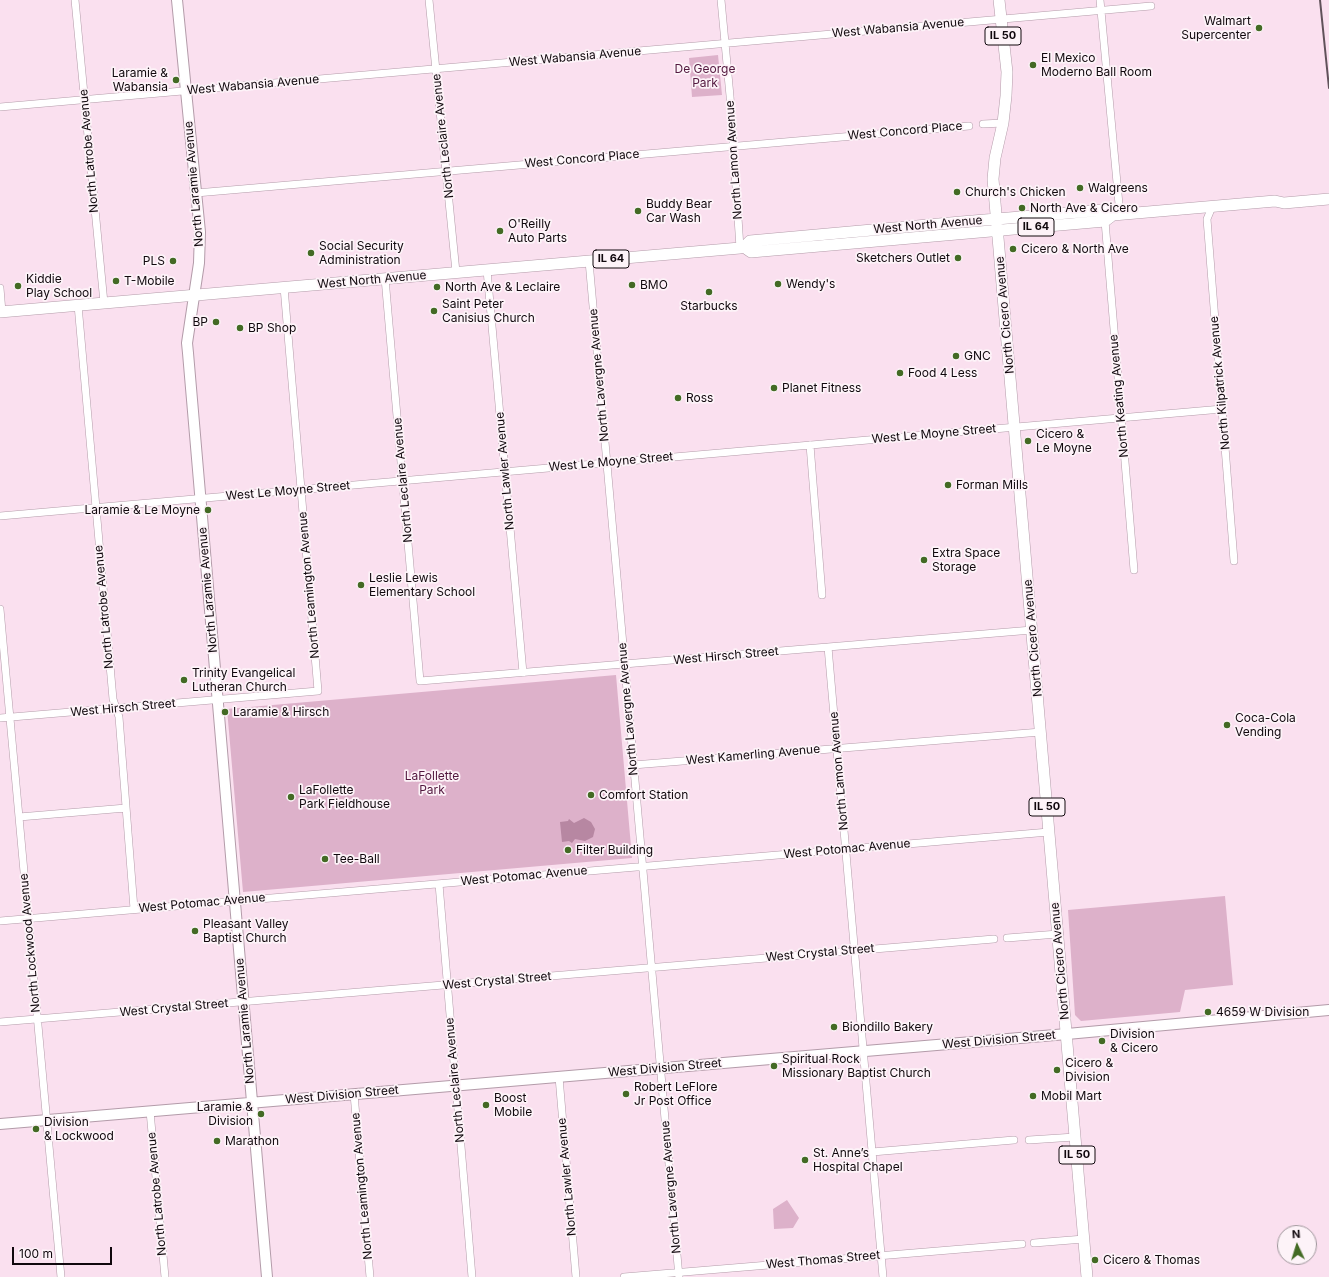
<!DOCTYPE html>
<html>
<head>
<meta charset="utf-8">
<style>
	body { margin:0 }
	#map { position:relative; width:1329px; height:1277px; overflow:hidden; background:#fae0ef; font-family:Inter,sans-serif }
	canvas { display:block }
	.north { position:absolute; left:1277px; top:1225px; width:40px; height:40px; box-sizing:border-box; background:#fdf3f8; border:1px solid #9e959a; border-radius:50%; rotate:356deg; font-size:11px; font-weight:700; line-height:16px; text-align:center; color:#10080d }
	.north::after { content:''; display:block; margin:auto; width:14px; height:18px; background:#436a24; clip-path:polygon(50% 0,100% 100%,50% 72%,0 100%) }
	.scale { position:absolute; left:12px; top:1247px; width:100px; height:18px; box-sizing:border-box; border:2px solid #10080d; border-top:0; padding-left:5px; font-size:12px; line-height:14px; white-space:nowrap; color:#10080d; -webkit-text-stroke:3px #fdf3f8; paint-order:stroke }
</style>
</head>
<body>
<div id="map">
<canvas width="1329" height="1277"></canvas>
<div class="north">N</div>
<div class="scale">100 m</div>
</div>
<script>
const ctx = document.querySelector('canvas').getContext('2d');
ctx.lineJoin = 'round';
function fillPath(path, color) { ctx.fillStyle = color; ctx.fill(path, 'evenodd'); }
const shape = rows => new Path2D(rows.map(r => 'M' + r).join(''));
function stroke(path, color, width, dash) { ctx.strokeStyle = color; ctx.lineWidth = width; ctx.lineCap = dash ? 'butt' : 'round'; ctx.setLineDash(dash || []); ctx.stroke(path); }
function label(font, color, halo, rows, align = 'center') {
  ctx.font = font + ' Inter,sans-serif'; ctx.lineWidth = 3.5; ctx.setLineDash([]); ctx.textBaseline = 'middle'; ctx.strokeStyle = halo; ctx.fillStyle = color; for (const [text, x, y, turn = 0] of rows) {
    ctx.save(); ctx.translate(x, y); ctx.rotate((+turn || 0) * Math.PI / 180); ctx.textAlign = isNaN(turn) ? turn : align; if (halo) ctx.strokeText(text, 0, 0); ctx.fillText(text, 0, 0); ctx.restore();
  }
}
fillPath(shape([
	[718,55,722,95,692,97,689,58],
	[616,675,632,858,243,892,227,709],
	[1225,896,1233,985,1185,990,1180,1012,1081,1021,1075,1015,1068,910],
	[787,1200,799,1218,793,1228,774,1229,773,1209]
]), '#ddb1ca');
fillPath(shape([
	[569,819,574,823,584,818,591,822,595,829,593,837,585,841,575,839,572,843,569,841,562,842,560,822,568,821]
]), '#b787a2');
const street = shape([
	[75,0,104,303],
	[429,0,456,272],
	[721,0,730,96,740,248],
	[1100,0,1120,215],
	[0,107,1151,6],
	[983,124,1003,123],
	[196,193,969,126],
	[1212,207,1207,219,1234,561],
	[1105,221,1134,570],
	[589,261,679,1277],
	[487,270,523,673],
	[385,278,420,681,1032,630],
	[0,288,2,312],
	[78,305,113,699,119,717,134,909],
	[810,445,822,595],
	[0,516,1222,409],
	[0,609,61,1277],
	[828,647,883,1277],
	[0,718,318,691,284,287],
	[633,765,1041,732],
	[19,817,126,808],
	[439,884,472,1277],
	[0,921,1049,832],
	[1007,938,1058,934],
	[0,1022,994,939],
	[559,1077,576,1277],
	[354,1094,370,1277],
	[150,1111,165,1277],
	[1029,1140,1075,1137],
	[872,1152,1014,1140],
	[1034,1243,1084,1239],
	[624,1277,1022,1244]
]);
const secondary = shape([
	[177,0,200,232,199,263,187,343,188,353,267,1277],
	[0,1124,1067,1034,1329,1010]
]);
const primary = shape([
	[999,0,1007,72,1006,96,1003,123,995,158,993,179,1087,1277],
	[744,247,750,241,961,222,1104,210,1113,215],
	[0,312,740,248,744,247,751,252,1105,221,1113,215,1275,201,1284,203,1329,199]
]);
stroke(street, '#b39ba9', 8);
stroke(secondary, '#b39ba9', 12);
stroke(primary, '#b39ba9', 12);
stroke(street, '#fff', 7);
stroke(secondary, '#fff', 10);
stroke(primary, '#fff', 11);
stroke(shape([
	[1320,0,1329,88]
]), '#60525a', 2);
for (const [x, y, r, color] of [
	[1259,28,4,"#436a24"],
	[1033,65,4,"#436a24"],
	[176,80,4,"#436a24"],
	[1080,188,4,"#436a24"],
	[957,192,4,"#436a24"],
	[1022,208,4,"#436a24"],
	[638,211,4,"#436a24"],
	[500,231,4,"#436a24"],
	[1013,249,4,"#436a24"],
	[311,253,4,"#436a24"],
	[958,258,4,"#436a24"],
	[173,261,4,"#436a24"],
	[116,281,4,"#436a24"],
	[778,284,4,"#436a24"],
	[632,285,4,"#436a24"],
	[18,286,4,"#436a24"],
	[437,287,4,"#436a24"],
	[709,292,4,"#436a24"],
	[434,311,4,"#436a24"],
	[216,322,4,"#436a24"],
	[240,328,4,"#436a24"],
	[956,356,4,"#436a24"],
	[900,373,4,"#436a24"],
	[774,388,4,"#436a24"],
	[678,398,4,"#436a24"],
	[1028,441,4,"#436a24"],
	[948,485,4,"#436a24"],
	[208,510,4,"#436a24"],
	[924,560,4,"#436a24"],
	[361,585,4,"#436a24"],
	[184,680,4,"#436a24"],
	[225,712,4,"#436a24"],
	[1227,725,4,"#436a24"],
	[591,795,4,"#436a24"],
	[291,797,4,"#436a24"],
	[568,850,4,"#436a24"],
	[325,859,4,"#436a24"],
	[195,931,4,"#436a24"],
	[1208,1012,4,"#436a24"],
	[834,1027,4,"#436a24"],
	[1102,1041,4,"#436a24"],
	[774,1066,4,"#436a24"],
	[1057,1070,4,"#436a24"],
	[626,1094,4,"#436a24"],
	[1033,1096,4,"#436a24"],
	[486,1105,4,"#436a24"],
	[261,1114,4,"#436a24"],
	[36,1129,4,"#436a24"],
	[217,1141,4,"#436a24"],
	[805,1160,4,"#436a24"],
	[1095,1260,4,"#436a24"]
]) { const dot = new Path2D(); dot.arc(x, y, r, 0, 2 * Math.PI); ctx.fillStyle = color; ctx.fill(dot); stroke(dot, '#fdf3f8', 1.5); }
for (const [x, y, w] of [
	[1003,36,36],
	[1036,227,36],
	[611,259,36],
	[1047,807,36],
	[1077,1155,36]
]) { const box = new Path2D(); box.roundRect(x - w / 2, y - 9, w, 18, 3); ctx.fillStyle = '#fdf3f8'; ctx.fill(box); stroke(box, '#10080d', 1); }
label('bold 11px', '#10080d', null, [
	["IL 50",1003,36],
	["IL 64",1036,227],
	["IL 64",611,259],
	["IL 50",1047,807],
	["IL 50",1077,1155]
]);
label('12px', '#10080d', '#fdf3f8', [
	["Walmart",1251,21,"right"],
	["Supercenter",1251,35,"right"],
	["El Mexico",1041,58],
	["Moderno Ball Room",1041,72],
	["Laramie &",168,73,"right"],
	["Wabansia",168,87,"right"],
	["Walgreens",1088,188],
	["Church's Chicken",965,192],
	["Buddy Bear",646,204],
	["Car Wash",646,218],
	["North Ave & Cicero",1030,208],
	["O'Reilly",508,224],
	["Auto Parts",508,238],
	["Social Security",319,246],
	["Administration",319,260],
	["Cicero & North Ave",1021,249],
	["Sketchers Outlet",950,258,"right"],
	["PLS",165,261,"right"],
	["Kiddie",26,279],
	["Play School",26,293],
	["T-Mobile",124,281],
	["Wendy's",786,284],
	["BMO",640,285],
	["North Ave & Leclaire",445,287],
	["Saint Peter",442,304],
	["Canisius Church",442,318],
	["Starbucks",709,306,"center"],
	["BP",208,322,"right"],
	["BP Shop",248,328],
	["GNC",964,356],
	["Food 4 Less",908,373],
	["Planet Fitness",782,388],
	["Ross",686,398],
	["Cicero &",1036,434],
	["Le Moyne",1036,448],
	["Forman Mills",956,485],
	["Laramie & Le Moyne",200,510,"right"],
	["Extra Space",932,553],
	["Storage",932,567],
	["Leslie Lewis",369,578],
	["Elementary School",369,592],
	["Trinity Evangelical",192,673],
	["Lutheran Church",192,687],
	["Laramie & Hirsch",233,712],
	["Coca-Cola",1235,718],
	["Vending",1235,732],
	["LaFollette",299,790],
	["Park Fieldhouse",299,804],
	["Comfort Station",599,795],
	["Filter Building",576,850],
	["Tee-Ball",333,859],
	["Pleasant Valley",203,924],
	["Baptist Church",203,938],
	["4659 W Division",1216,1012],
	["Biondillo Bakery",842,1027],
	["Division",1110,1034],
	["& Cicero",1110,1048],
	["Spiritual Rock",782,1059],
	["Missionary Baptist Church",782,1073],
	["Cicero &",1065,1063],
	["Division",1065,1077],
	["Robert LeFlore",634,1087],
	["Jr Post Office",634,1101],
	["Mobil Mart",1041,1096],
	["Boost",494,1098],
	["Mobile",494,1112],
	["Laramie &",253,1107,"right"],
	["Division",253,1121,"right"],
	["Division",44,1122],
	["& Lockwood",44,1136],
	["Marathon",225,1141],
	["St. Anne’s",813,1153],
	["Hospital Chapel",813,1167],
	["Cicero & Thomas",1103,1260]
], 'left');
label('12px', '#10080d', '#fdf3f8', [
	["West Wabansia Avenue",898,28,-5],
	["West Wabansia Avenue",575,57,-5],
	["West Wabansia Avenue",253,85,-5],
	["West Concord Place",905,131,-5],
	["North Leclaire Avenue",443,136,-96],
	["North Latrobe Avenue",89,151,-95],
	["West Concord Place",582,159,-5],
	["North Lamon Avenue",734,160,-94],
	["North Laramie Avenue",194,184,-95],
	["West North Avenue",928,225,-5],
	["West North Avenue",372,280,-5],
	["North Cicero Avenue",1005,315,-95],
	["North Lavergne Avenue",599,375,-95],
	["North Kilpatrick Avenue",1220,383,-95],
	["North Keating Avenue",1119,396,-95],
	["West Le Moyne Street",934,434,-5],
	["West Le Moyne Street",611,462,-5],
	["North Lawler Avenue",505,471,-95],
	["North Leclaire Avenue",403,480,-95],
	["West Le Moyne Street",288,491,-5],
	["North Leamington Avenue",309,585,-95],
	["North Laramie Avenue",208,590,-95],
	["North Latrobe Avenue",104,607,-95],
	["North Cicero Avenue",1033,638,-95],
	["West Hirsch Street",726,656,-5],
	["West Hirsch Street",123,708,-5],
	["North Lavergne Avenue",628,709,-95],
	["West Kamerling Avenue",753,755,-5],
	["North Lamon Avenue",839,771,-95],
	["West Potomac Avenue",847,849,-5],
	["West Potomac Avenue",524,876,-5],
	["West Potomac Avenue",202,903,-5],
	["North Lockwood Avenue",30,943,-95],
	["West Crystal Street",820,953,-5],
	["North Cicero Avenue",1060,961,-95],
	["West Crystal Street",497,981,-5],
	["West Crystal Street",174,1008,-5],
	["North Laramie Avenue",245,1021,-95],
	["West Division Street",999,1040,-5],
	["West Division Street",665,1068,-5],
	["North Leclaire Avenue",455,1080,-95],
	["West Division Street",342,1095,-5],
	["North Lawler Avenue",567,1177,-95],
	["North Leamington Avenue",362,1186,-95],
	["North Lavergne Avenue",671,1187,-95],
	["North Latrobe Avenue",157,1194,-95],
	["West Thomas Street",823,1260,-5]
]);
label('12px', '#52173e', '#fdf3f8', [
	["De George",705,69],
	["Park",705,83],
	["LaFollette",432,776],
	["Park",432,790]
]);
</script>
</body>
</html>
